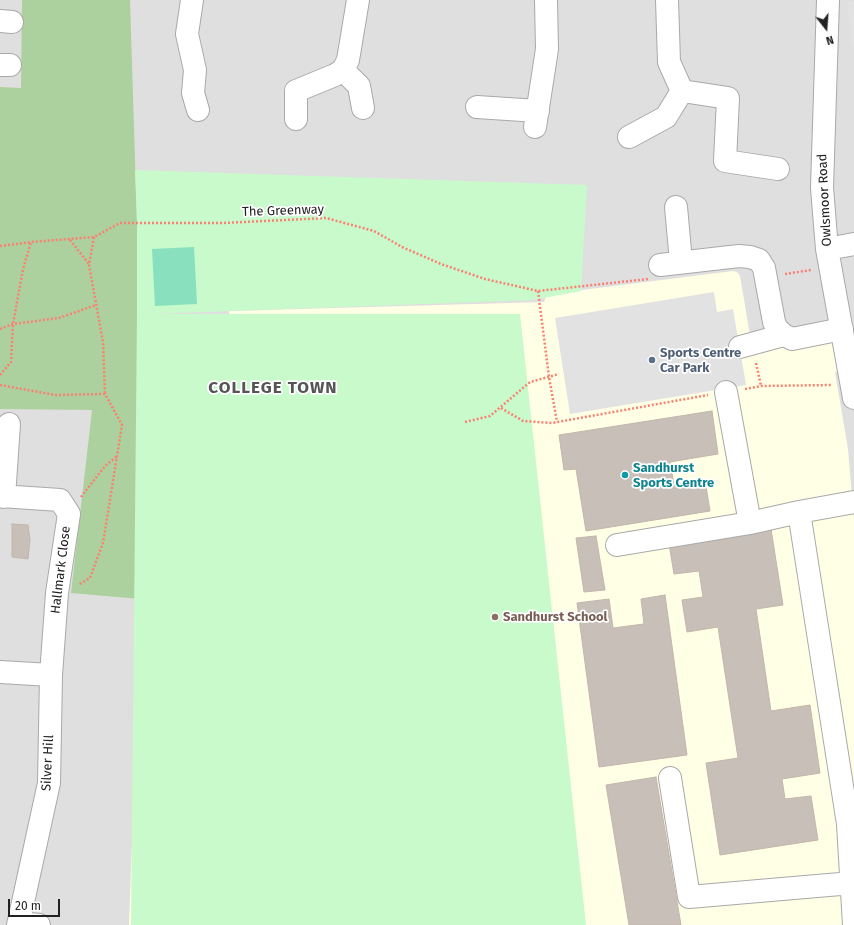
<!DOCTYPE html>
<html>
<head>
<meta charset="utf-8">
<style>
	body { margin:0 }
	#map { position:relative; width:854px; height:925px; overflow:hidden; background:#f2efe9; font-family:"Fira Sans",sans-serif }
	canvas { display:block }
	.north { position:absolute; left:806px; top:8px; width:40px; height:40px; -webkit-text-stroke:3px #fff; paint-order:stroke; rotate:163deg; font-size:11px; font-weight:700; line-height:16px; text-align:center; color:#222 }
	.north::after { content:''; display:block; margin:auto; width:14px; height:18px; background:#222; clip-path:polygon(50% 0,100% 100%,50% 72%,0 100%) }
	.scale { position:absolute; left:8px; top:899px; width:52px; height:18px; box-sizing:border-box; border:2px solid #222; border-top:0; padding-left:5px; font-size:12px; line-height:14px; white-space:nowrap; color:#222; -webkit-text-stroke:3px #fff; paint-order:stroke }
</style>
</head>
<body>
<div id="map">
<canvas width="854" height="925"></canvas>
<div class="north">N</div>
<div class="scale">20 m</div>
</div>
<script>
const ctx = document.querySelector('canvas').getContext('2d');
ctx.lineJoin = 'round';
function fillPath(path, color) { ctx.fillStyle = color; ctx.fill(path, 'evenodd'); }
const shape = rows => new Path2D(rows.map(r => 'M' + r).join(''));
function stroke(path, color, width, dash) { ctx.strokeStyle = color; ctx.lineWidth = width; ctx.lineCap = dash ? 'butt' : 'round'; ctx.setLineDash(dash || []); ctx.stroke(path); }
function label(font, color, halo, rows, align = 'center') {
  ctx.font = font + ' "Fira Sans",sans-serif'; ctx.lineWidth = 3.5; ctx.setLineDash([]); ctx.textBaseline = 'middle'; ctx.strokeStyle = halo; ctx.fillStyle = color; for (const [text, x, y, turn = 0] of rows) {
    ctx.save(); ctx.translate(x, y); ctx.rotate((+turn || 0) * Math.PI / 180); ctx.textAlign = isNaN(turn) ? turn : align; if (halo) ctx.strokeText(text, 0, 0); ctx.fillText(text, 0, 0); ctx.restore();
  }
}
fillPath(shape([
	[0,0,854,0,854,925,0,925]
]), '#e0dfdf');
fillPath(shape([
	[733,271,737,272,740,276,753,353,802,343,836,339,842,370,835,372,848,449,854,520,854,925,129,925,138,679,230,338,229,311,544,302,546,296,550,294]
]), '#ffffe5');
fillPath(shape([
	[22,0,130,0,137,223,137,411,140,599,71,593,92,410,0,409,0,87,21,88]
]), '#add19e');
fillPath(shape([
	[135,170,587,185,581,291,533,300,151,314,520,314,586,925,131,925,137,315,137,223]
]), '#c8facc');
fillPath(shape([
	[194,247,197,304,155,306,152,249]
]), '#88e0be');
fillPath(shape([
	[854,1,854,47,852,47,847,2],
	[714,292,717,312,733,309,746,385,570,414,555,318]
]), '#e2e2e2');
const building = shape([
	[712,411,718,454,670,462,674,485,705,480,710,511,586,531,576,469,564,470,559,435,712,411],
	[12,524,28,525,30,540,28,559,12,557,12,524],
	[771,529,783,605,756,609,771,711,810,705,820,773,782,779,785,799,811,796,818,840,720,855,706,763,738,758,718,627,687,632,682,600,703,597,699,571,674,574,669,544,771,529],
	[596,536,605,590,584,592,576,538,596,536],
	[665,595,687,755,599,767,577,603,609,599,613,628,644,624,641,599,665,595],
	[656,777,681,925,629,925,606,785,656,777]
]);
fillPath(building, '#c7bfb8');
stroke(building, '#c4b6ab', 1);
const minor = shape([
	[192,0,187,34,195,70,193,93,198,110],
	[667,0,669,62,682,91,728,98,725,161,778,169],
	[828,0,822,188,827,249,854,398],
	[0,21,12,22],
	[0,65,10,65],
	[343,70,359,86,363,108],
	[477,107,538,111],
	[296,119,296,91,335,75,343,70,348,60,358,0],
	[535,127,547,49,546,0],
	[629,137,666,117,682,91],
	[676,207,681,262],
	[827,249,854,244],
	[660,265,739,256,750,257,759,260,764,268,774,322,777,329,784,335,792,339,842,329],
	[740,347,784,335],
	[726,392,750,523],
	[0,496,60,500,69,514,57,593,51,675,49,783,18,925],
	[4,497,9,424],
	[799,512,848,824,854,925],
	[617,545,750,523,799,512,854,502],
	[0,672,51,675],
	[670,778,689,897,852,883],
	[19,923,39,925]
]);
stroke(minor, '#a9a9a9', 24);
stroke(shape([
	[94,237,89,265,103,342,105,394],
	[70,240,89,264],
	[0,246,31,242,94,237,120,223,223,223,326,218,374,231,402,247,441,264,485,279,538,291,648,279],
	[785,274,811,270],
	[538,291,549,377,557,422],
	[0,329,13,324,59,318,96,305],
	[756,363,761,386],
	[0,375,11,362,13,324,23,269,31,242],
	[0,385,55,395,105,394,122,425,103,543,90,578,78,585],
	[745,389,761,386,832,385],
	[501,408,523,421,552,423,708,395],
	[465,422,490,416,530,382,559,374],
	[81,497,105,466,116,457]
]), '#fa8072', 2.5, [2, 2]);
stroke(minor, '#fff', 22);
for (const [x, y, r, color] of [
	[652,360,4,"#5c6f8a"],
	[625,475,4,"#0f9aa8"],
	[495,617,4,"#8d6e63"]
]) { const dot = new Path2D(); dot.arc(x, y, r, 0, 2 * Math.PI); ctx.fillStyle = color; ctx.fill(dot); stroke(dot, '#fff', 1.5); }
label('13px', '#222', '#fff', [
	["Owlsmoor Road",825,200,-93],
	["The Greenway",283,211,-2],
	["Hallmark Close",61,570,-83],
	["Silver Hill",48,763,-87]
]);
label('bold 13px', '#4e5e75', '#fff', [
	["Sports Centre",660,353],
	["Car Park",660,368]
], 'left');
label('bold 13px', '#0d838f', '#fff', [
	["Sandhurst",633,468],
	["Sports Centre",633,483]
], 'left');
label('bold 13px', '#785e54', '#fff', [
	["Sandhurst School",503,617]
], 'left');
ctx.letterSpacing = '1px';
label('bold 17px', '#555', '#fff', [
	["COLLEGE TOWN",273,388]
]);
ctx.letterSpacing = '0px';
</script>
</body>
</html>
